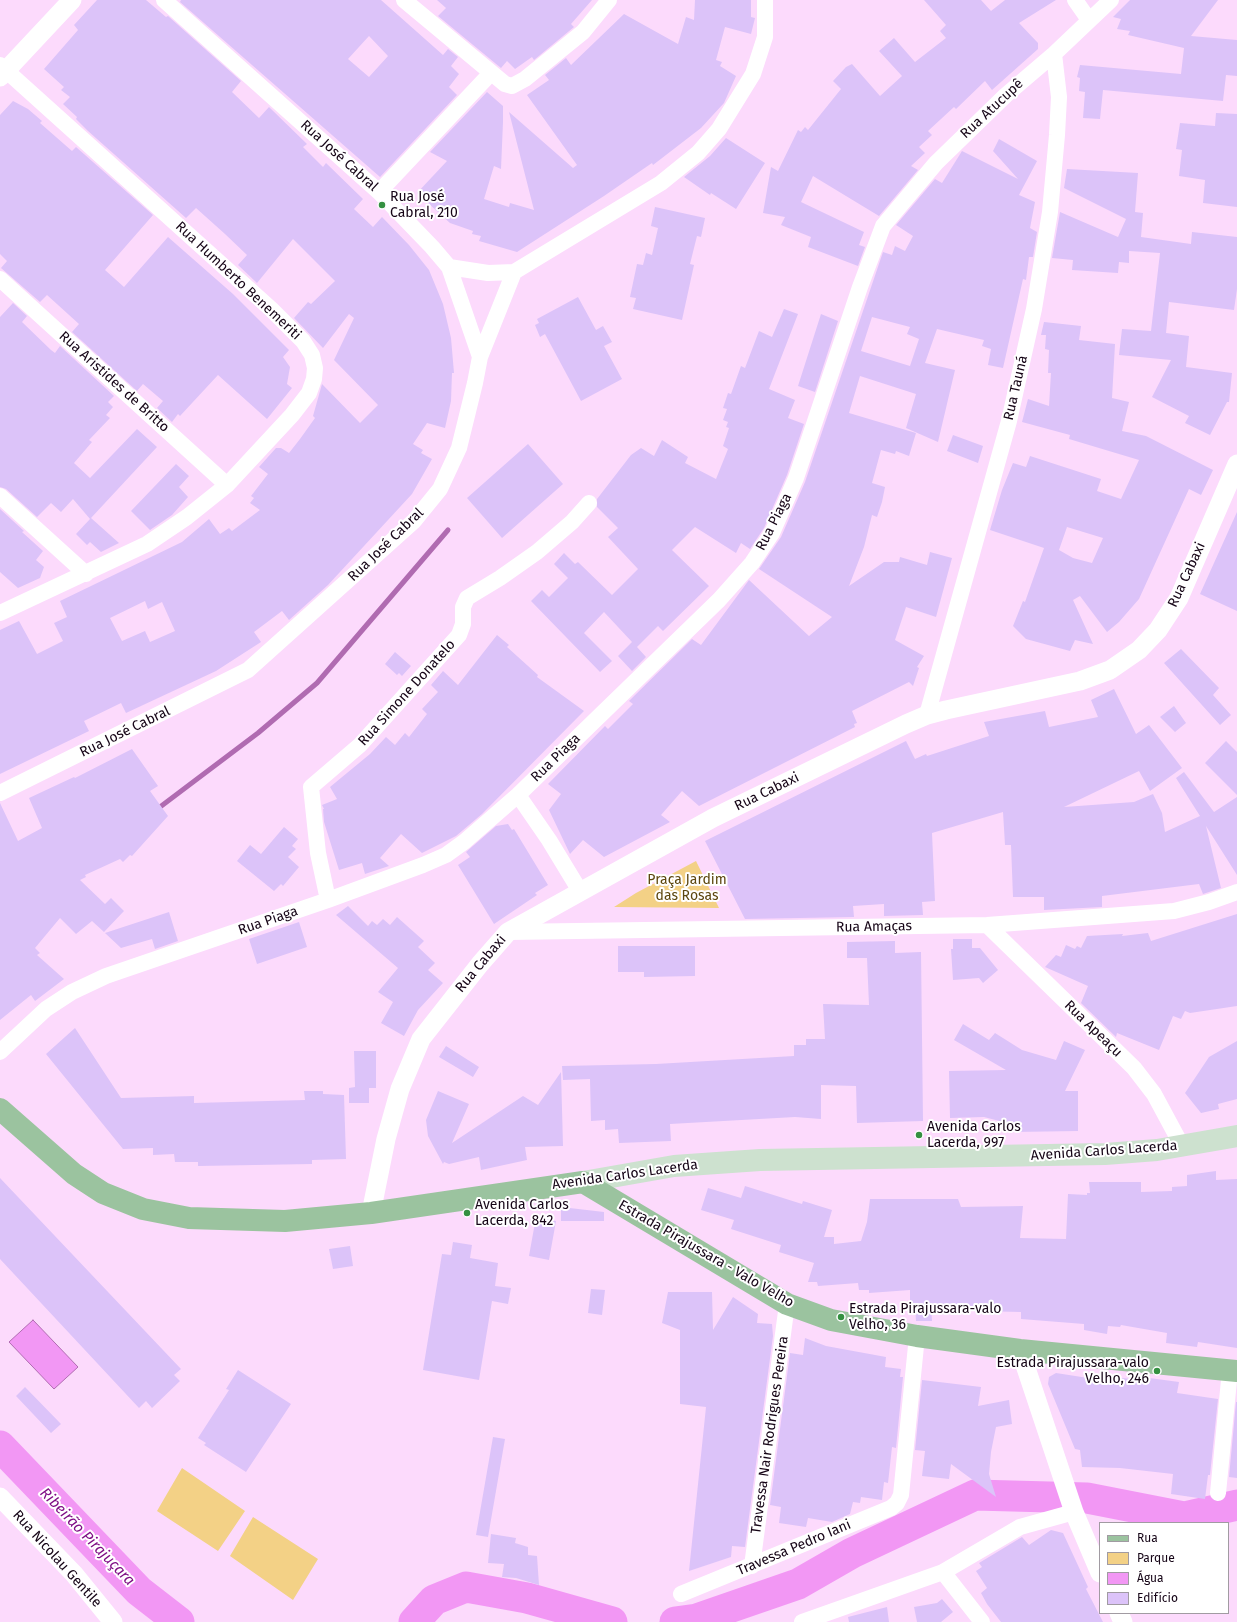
<!DOCTYPE html>
<html>
<head>
<meta charset="utf-8">
<style>
	body { margin:0 }
	#map { position:relative; width:1237px; height:1622px; overflow:hidden; background:#fcdafc; font-family:"Fira Sans",sans-serif }
	canvas { display:block }
	.legend { position:absolute; left:1099px; top:1522px; width:130px; height:92px; box-sizing:border-box; background:#fff; border:1px solid #a19ba2; margin:0; padding:5px 7px; list-style:none; font-size:12px; color:#150416 }
	.legend li { display:flex; align-items:center; gap:8px; height:20px }
	.legend b { width:20px; border:1px solid #a19ba2 }
</style>
</head>
<body>
<div id="map">
<canvas width="1237" height="1622"></canvas>
<ul class="legend">
<li><b style="height:5px;background:#9bc39f"></b>Rua</li>
<li><b style="height:11px;background:#f3d186"></b>Parque</li>
<li><b style="height:11px;background:#f297f4"></b>Água</li>
<li><b style="height:11px;background:#dcc3f9"></b>Edifício</li>
</ul>
</div>
<script>
const ctx = document.querySelector('canvas').getContext('2d');
ctx.lineJoin = 'round';
function fillPath(path, color) { ctx.fillStyle = color; ctx.fill(path, 'evenodd'); }
const shape = rows => new Path2D(rows.map(r => 'M' + r).join(''));
function stroke(path, color, width, dash) { ctx.strokeStyle = color; ctx.lineWidth = width; ctx.lineCap = dash ? 'butt' : 'round'; ctx.setLineDash(dash || []); ctx.stroke(path); }
function label(font, color, halo, rows, align = 'center') {
  ctx.font = font + ' "Fira Sans",sans-serif'; ctx.lineWidth = 4; ctx.setLineDash([]); ctx.textBaseline = 'middle'; ctx.strokeStyle = halo; ctx.fillStyle = color; for (const [text, x, y, turn = 0] of rows) {
    ctx.save(); ctx.translate(x, y); ctx.rotate((+turn || 0) * Math.PI / 180); ctx.textAlign = isNaN(turn) ? turn : align; if (halo) ctx.strokeText(text, 0, 0); ctx.fillText(text, 0, 0); ctx.restore();
  }
}
fillPath(shape([
	[696,861,719,908,614,907,636,893],
	[182,1468,245,1511,218,1551,157,1511],
	[253,1517,318,1559,293,1600,230,1556]
]), '#f3d186');
const water = shape([
	[33,1320,78,1367,54,1389,9,1342,33,1320]
]);
fillPath(water, '#f297f4');
stroke(water, '#b06bb1', 1);
stroke(shape([
	[156,810,258,733,317,683,448,530]
]), '#b06bb1', 5);
stroke(shape([
	[0,1446,139,1591,179,1622],
	[414,1622,434,1600,466,1587,527,1598,612,1622],
	[675,1622,697,1619,798,1584,852,1553,975,1495,1087,1498,1184,1517,1237,1505]
]), '#f297f4', 31);
fillPath(shape([
	[97,0,146,0,166,17,168,16,241,81,232,92,259,118,269,107,307,144,303,147,323,167,326,163,363,199,354,209,373,227,382,217,409,245,429,270,443,304,451,338,454,373,452,373,451,401,445,428,427,423,413,444,423,450,421,453,432,459,412,494,328,585,289,620,282,611,254,632,261,642,216,671,126,713,121,703,84,721,89,731,0,774,0,630,19,621,37,654,63,641,54,623,67,617,60,601,182,542,209,519,220,534,229,528,232,531,260,510,250,503,254,498,251,496,268,474,259,467,276,448,281,448,289,453,300,439,315,418,313,416,322,384,360,423,378,405,334,360,354,318,349,314,323,348,294,318,308,302,311,304,335,281,293,239,257,283,238,265,247,255,225,234,196,208,186,218,88,131,76,119,77,117,63,104,70,97,61,90,64,87,44,69,78,30,74,25],
	[145,601,148,609,162,602,175,631,150,642,145,631,122,641,110,618],
	[181,0,381,0,443,55,448,49,458,57,451,66,459,74,449,87,457,95,380,177,180,2],
	[369,36,388,56,369,77,348,59],
	[437,0,592,0,571,24,574,27,534,60,532,57,515,69,507,61,501,68,438,16,446,8],
	[695,0,751,0,751,17,755,18,751,34,725,27,716,60,722,62,720,66,736,76,724,103,701,128,653,165,652,163,604,196,517,252,479,241,481,236,472,234,473,231,450,223,417,193,447,161,430,152,487,92,503,106,503,122,501,169,494,166,484,199,509,207,510,203,534,210,509,112,573,168,577,165,527,95,549,80,545,75,566,58,571,65,624,14,678,44,686,17,694,20],
	[924,0,981,0,991,11,1005,0,1056,0,1019,23,1038,43,1038,49,992,90,985,81,956,109,954,107,928,131,932,135,919,147,925,153,911,166,918,170,879,216,813,176,801,202,864,232,859,245,865,247,858,266,808,247,811,237,781,225,785,217,763,213,771,167,778,171,798,130,801,132,805,127,808,130,841,89,833,81,846,67,852,64,880,96,902,76,879,51,894,38,915,62,946,38,940,31,946,25],
	[1130,0,1218,0,1191,36,1237,40,1237,76,1226,75,1223,101,1103,90,1100,119,1083,118,1085,92,1079,91,1080,78,1077,77,1080,65,1181,74,1184,48,1128,35,1130,31,1117,29,1121,19,1113,17],
	[13,101,28,109,42,121,40,123,72,151,76,147,153,215,105,270,124,287,168,237,233,294,289,350,283,357,290,367,287,384,292,388,267,419,218,375,180,416,178,414,172,422,157,408,163,401,143,384,137,391,72,332,79,324,47,295,40,302,1,268,7,261,0,254,0,115],
	[1216,113,1237,114,1237,207,1203,203,1205,180,1179,176,1182,150,1176,149,1180,123,1215,126],
	[726,138,765,163,736,209,711,193,710,195,684,177,710,156],
	[999,139,1037,161,1019,195,1035,202,1030,228,1037,232,1033,257,1029,257,1026,280,1023,279,1003,368,988,365,991,349,982,346,984,340,937,329,925,363,955,370,938,442,906,428,916,394,860,376,849,413,916,433,909,456,896,451,895,454,881,450,872,483,885,487,882,502,877,517,872,515,864,547,849,586,884,562,899,562,900,557,927,565,930,552,952,558,936,617,906,607,895,640,924,656,917,667,919,668,913,686,909,682,852,711,857,723,854,724,855,727,699,806,682,791,661,815,670,822,604,857,583,840,570,854,549,810,561,794,548,784,605,726,608,729,633,704,629,701,692,639,701,645,749,580,809,636,832,617,759,569,781,537,805,482,883,252,892,255,895,246,905,251,913,236,896,225,935,179,942,183,962,151,1018,179,993,151],
	[872,317,910,327,907,334,919,339,910,366,861,351],
	[1067,169,1138,173,1135,212,1143,213,1141,237,1191,244,1192,232,1237,237,1237,289,1234,310,1169,302,1166,333,1189,336,1186,367,1232,373,1229,402,1227,402,1210,435,1185,423,1189,416,1152,397,1171,360,1119,355,1122,329,1151,331,1160,253,1129,251,1129,263,1119,262,1118,273,1072,270,1073,260,1052,258,1060,212,1118,237,1126,219,1064,188],
	[655,207,705,218,701,237,697,236,690,264,694,265,682,320,633,309,636,298,630,297,637,264,643,265,646,253,652,255,658,228,651,226],
	[578,297,596,330,603,326,612,342,604,346,622,379,581,401,545,334,540,337,535,325,539,323,537,319],
	[13,303,27,316,22,322,51,350,55,353,60,346,114,396,108,402,113,407,106,415,110,418,89,440,92,442,74,463,90,478,137,429,157,447,91,518,119,543,101,552,90,542,87,545,76,534,90,519,73,499,61,512,51,503,37,517,6,489,0,487,0,317],
	[784,309,798,314,769,389,795,400,788,418,804,424,787,475,764,528,750,549,741,543,736,553,695,527,672,550,709,586,663,631,658,626,637,647,646,657,632,671,618,656,632,642,604,612,584,633,612,661,600,672,531,601,542,590,549,597,568,578,554,564,564,553,575,564,578,562,612,595,638,569,608,537,618,528,597,507,597,499,631,455,641,448,654,456,662,440,688,457,685,463,716,479,728,449,723,446,729,428,726,427,728,422,723,420,727,409,723,408,728,393,731,394,741,366,745,368,759,331,772,337],
	[821,314,838,321,815,392,798,386],
	[1044,322,1081,326,1079,340,1115,344,1112,398,1129,402,1122,431,1146,436,1213,470,1201,495,1189,489,1139,599,1119,622,1107,632,1080,596,1073,600,1093,644,1075,640,1070,651,1026,639,1013,626,1023,601,1025,602,1044,548,990,530,1002,490,1013,463,1026,467,1030,456,1101,479,1097,491,1121,499,1139,460,1069,439,1070,435,1022,422,1028,399,1049,406,1051,373,1048,373,1049,350,1045,349,1046,335,1041,335],
	[1067,527,1103,538,1092,563,1073,558,1059,550],
	[953,435,983,446,978,463,947,451],
	[528,444,563,484,502,538,467,498],
	[176,464,189,476,179,487,188,497,172,515,150,530,131,511],
	[0,509,24,531,22,532,43,551,36,560,44,567,40,578,18,588,0,572],
	[1237,512,1237,611,1200,594],
	[497,635,509,645,507,647,538,675,537,677,584,711,482,814,456,836,422,853,401,834,380,858,389,866,365,874,362,863,339,870,324,822,323,809,324,809,322,805,337,799,330,787,370,754,386,737,395,745,405,733,409,737,427,714,422,709,438,692,431,685,443,671,458,685],
	[1181,649,1219,688,1213,695,1231,715,1220,725,1164,663],
	[395,652,411,666,402,676,399,673,397,675,385,664],
	[1114,689,1136,734,1149,725,1182,768,1150,791,1139,771,1064,807,1134,802,1153,794,1162,813,1165,832,1200,816,1176,778,1184,772,1214,812,1237,797,1237,875,1206,826,1221,888,1203,894,1199,884,1102,896,1102,907,1044,910,1044,897,1013,897,1011,845,1005,845,1003,812,932,833,935,901,922,902,923,915,884,916,884,904,853,906,854,917,745,919,705,841,906,741,915,759,926,754,927,756,989,736,984,722,1045,711,1049,727,1098,717,1091,700],
	[1174,706,1186,723,1175,732,1160,717],
	[1226,741,1237,752,1237,795,1205,763],
	[132,749,158,786,150,791,168,816,132,856,130,855,123,862,120,859,85,875,86,877,80,880,105,904,111,898,124,911,104,932,92,921,76,934,60,918,35,948,40,953,37,955,64,979,35,1001,31,995,0,1020,0,803,18,841,42,828,29,798,74,777,75,778],
	[508,824,512,830,514,829,548,885,535,893,537,895,494,924,458,865,470,857,466,852,496,826],
	[284,827,298,839,292,846,296,849,288,857,299,867,283,886,281,884,274,891,237,861,250,845,261,854],
	[348,906,368,926,372,921,377,925,383,919,390,925,397,917,424,941,418,947,435,963,428,970,443,983,418,1010,404,1036,381,1023,393,1002,378,992,398,968,336,915],
	[169,912,178,941,155,949,152,939,121,948,105,933],
	[1237,914,1237,1006,1190,1013,1185,1011,1181,1019,1173,1016,1159,1050,1117,1033,1116,1037,1081,1003,1088,986,1045,967,1056,955,1061,957,1066,945,1075,949,1077,946,1081,948,1087,936,1123,934,1122,936,1148,933,1151,941],
	[299,922,307,947,257,964,249,939],
	[953,939,972,939,972,948,980,948,998,970,983,983,979,978,953,980,951,949,953,949],
	[895,941,895,953,921,952,923,1121,857,1123,856,1086,821,1085,821,1119,795,1117,670,1124,671,1141,619,1143,618,1129,605,1130,605,1120,591,1121,590,1079,563,1080,562,1066,656,1064,794,1056,794,1045,806,1045,806,1039,825,1039,823,1004,869,1005,867,958,847,958,847,942],
	[618,946,695,946,695,976,644,977,644,972,618,972],
	[963,1024,989,1040,995,1033,1022,1050,1056,1060,1064,1041,1085,1050,1065,1091,1078,1091,1078,1131,1013,1132,1013,1121,1007,1123,984,1117,950,1118,949,1071,1006,1070,954,1040],
	[75,1028,121,1098,194,1096,194,1103,305,1100,304,1091,323,1091,323,1094,344,1095,346,1159,312,1160,312,1164,198,1166,198,1162,175,1162,174,1154,153,1155,153,1148,123,1149,46,1054],
	[1237,1041,1237,1099,1218,1104,1219,1109,1201,1113,1185,1093,1209,1057],
	[446,1046,479,1067,473,1077,439,1057],
	[354,1051,376,1051,376,1088,369,1088,369,1103,349,1103,349,1088,355,1087],
	[561,1072,563,1146,525,1147,527,1160,481,1170,479,1157,449,1164,444,1162,443,1164,428,1136,426,1120,438,1091,469,1104,452,1143,523,1096,538,1105],
	[1216,1171,1216,1180,1237,1179,1237,1348,1198,1342,1197,1347,1166,1343,1167,1333,1121,1325,1120,1327,1108,1326,1107,1334,1084,1330,1084,1324,1021,1319,1021,1312,977,1311,977,1307,931,1306,932,1321,916,1321,915,1304,910,1304,910,1290,869,1293,869,1290,859,1290,858,1283,818,1286,817,1282,808,1282,814,1263,779,1252,781,1245,731,1229,734,1220,701,1210,708,1188,741,1198,745,1186,802,1204,803,1201,832,1210,824,1237,834,1237,834,1244,861,1241,867,1222,870,1199,958,1199,961,1207,1023,1206,1020,1238,1066,1239,1068,1194,1087,1195,1087,1193,1090,1193,1089,1182,1141,1182,1141,1192,1172,1191,1172,1187,1187,1186,1187,1175],
	[0,1178,181,1369,174,1375,180,1381,152,1408,146,1401,139,1408,0,1259],
	[561,1207,604,1212,604,1221,561,1221],
	[536,1217,556,1221,549,1260,529,1256],
	[453,1242,472,1245,470,1258,498,1263,495,1286,511,1288,508,1304,492,1301,479,1380,423,1370,442,1254,451,1255],
	[350,1246,353,1266,333,1269,329,1249],
	[591,1289,605,1290,602,1315,588,1313],
	[668,1292,712,1292,713,1330,733,1297,758,1314,757,1323,772,1324,773,1336,745,1547,732,1546,731,1557,689,1571,706,1407,680,1404,680,1330,662,1323],
	[805,1338,826,1346,886,1357,885,1367,901,1369,900,1377,903,1377,896,1448,892,1447,888,1483,884,1482,882,1500,861,1497,860,1503,853,1502,850,1514,832,1522,808,1518,806,1527,779,1523,781,1507,770,1505,790,1353,803,1355],
	[238,1370,291,1404,246,1472,204,1445,206,1443,198,1438,229,1390,226,1389],
	[1056,1373,1101,1380,1102,1376,1142,1380,1142,1377,1179,1382,1177,1393,1218,1399,1210,1475,1208,1475,1205,1499,1171,1494,1173,1474,1120,1468,1082,1467,1080,1450,1075,1449,1048,1384,1049,1377],
	[922,1380,981,1387,978,1406,1009,1400,1012,1424,996,1427,991,1452,989,1474,996,1497,951,1464,949,1479,922,1476,925,1451,915,1450],
	[25,1387,61,1424,51,1433,16,1396],
	[1236,1402,1237,1402,1237,1478,1229,1477],
	[493,1437,505,1439,488,1537,476,1535],
	[1051,1530,1063,1533,1088,1587,1086,1589,1103,1622,1001,1622,987,1604,981,1593,987,1588,976,1571,982,1567,979,1563,1022,1537,1029,1545],
	[491,1534,516,1538,515,1543,528,1547,528,1555,537,1556,539,1585,516,1578,502,1577,504,1564,488,1563],
	[942,1599,953,1612,941,1622,917,1622,914,1607,937,1603],
	[887,1607,889,1622,849,1622,848,1617]
]), '#dcc3f9');
stroke(shape([
	[404,0,505,84,512,86,525,79,583,32,609,0],
	[1075,0,1089,20],
	[0,65,271,309,303,341,312,355,315,368,314,379,309,393,292,415,227,485,187,517,147,544,0,613],
	[379,192,491,73],
	[449,267,488,273,514,272,661,183,698,153,719,129,753,74,765,37,765,0],
	[0,279,227,485],
	[480,357,514,272],
	[0,496,86,574],
	[927,715,1009,421,1034,309,1050,212,1057,135,1059,97,1054,54],
	[0,793,248,670,414,521,440,489,459,448,475,383,480,357,449,267,432,247,379,192,164,0],
	[518,795,549,840,580,891],
	[328,900,318,853,311,787,360,745,459,635,463,624,463,607,467,598,500,578,537,552,572,522,589,503],
	[987,925,1134,1068,1154,1094,1182,1146],
	[508,932,987,925,1174,911,1209,902,1237,892],
	[0,1052,46,1009,72,992,106,976,328,900,423,865,446,855,464,842,518,795,719,600,752,563,772,533,796,478,860,287,883,226,936,163,1006,95,1054,54,1111,0],
	[1218,1493,1230,1370],
	[752,1566,787,1304],
	[943,1572,982,1622],
	[681,1594,891,1508,897,1503,901,1495,917,1336],
	[802,1622,943,1572,1020,1527,1074,1512]
]), '#fff', 16);
stroke(shape([
	[0,77,72,0],
	[371,1213,386,1139,400,1089,421,1039,480,964,508,932,713,818,906,724,927,715,946,710,1080,681,1110,670,1139,650,1158,630,1179,598,1237,464],
	[1020,1350,1074,1512,1100,1573],
	[0,1497,74,1574,113,1622],
	[1119,1613,1123,1622]
]), '#fff', 19);
stroke(shape([
	[583,1182,674,1166,760,1160,1105,1154,1157,1150,1237,1136]
]), '#cde1cf', 22);
stroke(shape([
	[0,1109,74,1174,103,1193,143,1209,189,1218,285,1221,371,1213,583,1182,787,1304,831,1320,917,1336,1020,1350,1237,1371]
]), '#9bc39f', 22);
for (const [x, y, r, color] of [
	[382,205,4,"#349041"],
	[919,1135,4,"#349041"],
	[467,1213,4,"#349041"],
	[841,1317,4,"#349041"],
	[1157,1371,4,"#349041"]
]) { const dot = new Path2D(); dot.arc(x, y, r, 0, 2 * Math.PI); ctx.fillStyle = color; ctx.fill(dot); stroke(dot, '#fff', 1.5); }
label('14px', '#150416', '#fff', [
	["Rua Atucupê",992,109,-43],
	["Rua José Cabral",339,156,42],
	["Rua Humberto Benemeriti",238,281,43],
	["Rua Aristides de Britto",114,382,42],
	["Rua Tauná",1016,388,-77],
	["Rua Piaga",774,522,-63],
	["Rua José Cabral",386,545,-44],
	["Rua Cabaxi",1187,575,-65],
	["Rua Simone Donatelo",407,693,-48],
	["Rua José Cabral",125,732,-26],
	["Rua Piaga",556,758,-44],
	["Rua Cabaxi",767,792,-26],
	["Rua Piaga",268,921,-19],
	["Rua Amaças",874,927,-1],
	["Rua Cabaxi",481,964,-50],
	["Rua Apeaçu",1093,1029,44],
	["Avenida Carlos Lacerda",1104,1151,-4],
	["Avenida Carlos Lacerda",625,1175,-8],
	["Estrada Pirajussara - Valo Velho",706,1254,30],
	["Travessa Nair Rodrigues Pereira",770,1435,-82],
	["Travessa Pedro Iani",794,1548,-23],
	["Rua Nicolau Gentile",57,1559,48]
]);
label('14px', '#150416', '#fff', [
	["Rua José",390,197],
	["Cabral, 210",390,213],
	["Avenida Carlos",927,1127],
	["Lacerda, 997",927,1143],
	["Avenida Carlos",475,1205],
	["Lacerda, 842",475,1221],
	["Estrada Pirajussara-valo",849,1309],
	["Velho, 36",849,1325],
	["Estrada Pirajussara-valo",1149,1363,"right"],
	["Velho, 246",1149,1379,"right"]
], 'left');
label('14px', '#5c460e', '#fff', [
	["Praça Jardim",687,880],
	["das Rosas",687,896]
]);
label('italic 15px', '#7f0e85', '#fff', [
	["Ribeirão Pirajuçara",87,1537,46]
]);
</script>
</body>
</html>
